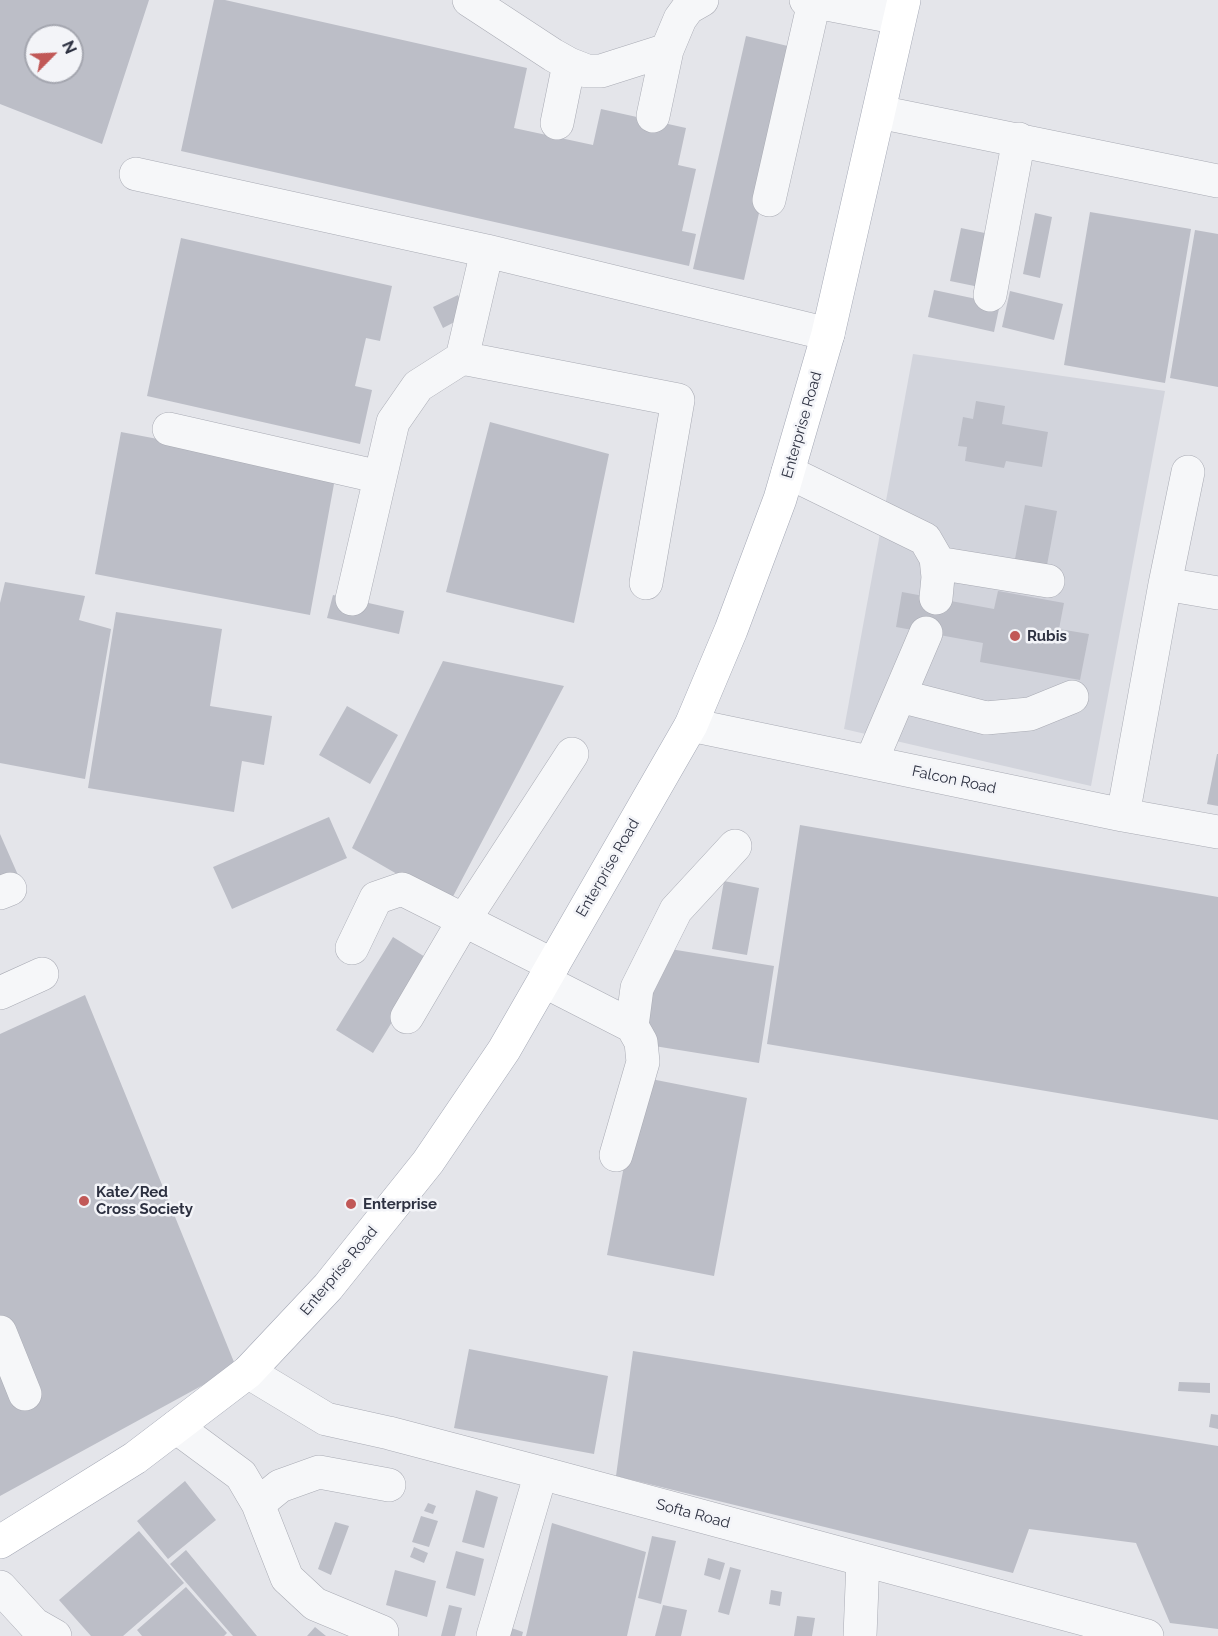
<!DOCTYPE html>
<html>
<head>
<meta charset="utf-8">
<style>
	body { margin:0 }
	#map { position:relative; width:1218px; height:1636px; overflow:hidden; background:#e4e5ea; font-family:Raleway,sans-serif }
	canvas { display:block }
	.north { position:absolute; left:24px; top:24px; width:60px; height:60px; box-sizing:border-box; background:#f3f4f8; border:2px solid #a4a6af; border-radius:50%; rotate:66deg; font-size:16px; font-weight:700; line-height:24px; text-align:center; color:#2d3141 }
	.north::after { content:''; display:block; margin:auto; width:21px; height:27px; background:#c15857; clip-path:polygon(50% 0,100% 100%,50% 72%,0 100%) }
</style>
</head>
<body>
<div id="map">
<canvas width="1218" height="1636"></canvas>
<div class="north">N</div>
</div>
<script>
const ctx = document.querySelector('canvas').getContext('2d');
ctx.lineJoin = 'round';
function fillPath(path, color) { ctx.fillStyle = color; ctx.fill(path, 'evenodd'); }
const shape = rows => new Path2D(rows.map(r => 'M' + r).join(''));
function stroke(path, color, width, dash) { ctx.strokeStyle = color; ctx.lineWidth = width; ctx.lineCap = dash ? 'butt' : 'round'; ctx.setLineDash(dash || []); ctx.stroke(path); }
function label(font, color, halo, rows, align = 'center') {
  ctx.font = font + ' Raleway,sans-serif'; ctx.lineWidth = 5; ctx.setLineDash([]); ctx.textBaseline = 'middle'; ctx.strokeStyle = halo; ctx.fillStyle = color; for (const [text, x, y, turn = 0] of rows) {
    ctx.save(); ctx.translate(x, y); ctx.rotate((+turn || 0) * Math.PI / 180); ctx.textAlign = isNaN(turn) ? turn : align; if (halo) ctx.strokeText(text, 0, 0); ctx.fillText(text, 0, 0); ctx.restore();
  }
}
fillPath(shape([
	[913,354,1165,391,1091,786,844,729]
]), '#d2d4dc');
fillPath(shape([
	[0,0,149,0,102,144,0,104],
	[36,36,72,36,72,72,36,72],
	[214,0,225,0,527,68,514,128,593,145,601,109,686,128,678,165,696,169,682,231,696,234,689,266,181,151],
	[746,36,796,48,744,280,693,269],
	[1090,212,1191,229,1165,383,1064,365],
	[1035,213,1052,217,1040,278,1023,274],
	[961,228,999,236,989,289,950,281],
	[1195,230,1218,234,1218,387,1170,378],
	[181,238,392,286,380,341,366,338,355,386,372,390,360,444,147,396],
	[934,290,1000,304,994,332,928,317],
	[1010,291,1063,304,1054,340,1002,327],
	[458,295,468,315,443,328,433,307],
	[976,401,1005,406,1002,424,1048,432,1042,467,1006,461,1004,468,965,461,967,447,958,446,963,417,973,419],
	[490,422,609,454,574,623,446,592],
	[121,432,336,473,310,615,95,574],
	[1025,505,1057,511,1047,565,1015,559],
	[5,582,85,596,79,620,111,629,85,779,0,763,0,603],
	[998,591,1064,603,1059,629,1089,634,1080,680,980,662,983,643,896,627,902,592,994,609],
	[333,595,404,611,399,634,327,618],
	[116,612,222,629,210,706,272,716,264,765,242,761,234,812,88,788],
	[443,661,564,686,449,904,352,848],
	[347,706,398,735,370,784,319,755],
	[1217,754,1218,754,1218,806,1207,804],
	[329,817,347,858,232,909,213,867],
	[800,825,1218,897,1218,1120,767,1044],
	[0,834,18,875,0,884],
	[724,881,759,888,747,955,712,949],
	[393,937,430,960,373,1053,336,1030],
	[658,947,774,966,759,1063,642,1044],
	[85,995,236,1367,0,1496,0,1034],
	[641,1077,747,1098,714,1276,607,1255],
	[469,1349,608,1376,594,1454,454,1428],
	[633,1351,1218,1446,1218,1629,1170,1623,1136,1543,1029,1529,1013,1573,616,1476],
	[1179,1382,1210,1383,1210,1393,1178,1391],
	[1211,1414,1218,1415,1218,1429,1209,1427],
	[185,1481,216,1520,168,1559,137,1521],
	[476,1490,498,1497,484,1548,462,1542],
	[428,1503,436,1506,433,1514,424,1511],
	[421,1516,438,1521,429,1547,412,1542],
	[335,1522,349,1526,331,1575,318,1569],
	[552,1523,646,1552,627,1636,526,1636],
	[139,1531,184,1583,123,1636,91,1636,59,1600],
	[652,1536,676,1541,661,1604,638,1598],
	[414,1547,428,1553,424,1563,410,1557],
	[186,1550,257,1636,233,1636,170,1564],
	[456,1551,484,1559,475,1596,446,1588],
	[708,1558,725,1563,720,1580,704,1575],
	[730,1567,741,1570,729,1615,718,1612],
	[395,1570,436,1581,427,1617,386,1605],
	[186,1587,227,1633,224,1636,142,1636,137,1630],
	[771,1590,782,1592,780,1606,769,1604],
	[449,1605,462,1608,455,1636,441,1636],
	[663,1605,687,1610,681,1636,655,1636],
	[797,1616,815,1618,812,1636,794,1636],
	[500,1624,523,1632,522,1636,496,1636],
	[315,1627,326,1636,307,1636]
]), '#bcbec7');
const minor = shape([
	[469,0,553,55,569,64,587,71,601,71,667,50],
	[806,0,899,18],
	[879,112,1218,181],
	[653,116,667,50,680,19,688,8,702,0],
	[557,123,569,64],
	[136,174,487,251,828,334],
	[769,200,814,2],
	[990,295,1019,139],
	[462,358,678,400,646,583],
	[169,429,380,477],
	[788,472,925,539,936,558,938,577,936,598],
	[937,563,1048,581],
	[1165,584,1188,472],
	[352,599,393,422,418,386,462,358,487,251],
	[900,696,986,718,1030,714,1072,697],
	[691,725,1123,815,1218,832],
	[871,762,926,633],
	[1123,815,1165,584,1218,593],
	[0,893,10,889],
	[352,948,376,898,402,889,553,965],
	[544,981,632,1026,641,1042,643,1062,616,1155],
	[0,993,42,974],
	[407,1017,464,920,572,754],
	[632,1026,637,988,676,910,735,846],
	[0,1332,25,1394],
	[248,1372,326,1419,389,1433,541,1473,1147,1636],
	[176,1427,241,1475,258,1504,287,1578,315,1604,382,1632],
	[258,1504,280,1486,319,1472,389,1485],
	[0,1587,34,1624,55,1636],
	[493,1636,541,1473],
	[860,1636,863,1560]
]);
const major = shape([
	[0,1542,135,1458,248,1372,328,1287,428,1162,504,1050,691,725,731,630,780,499,828,334,904,0]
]);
stroke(minor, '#a9abb4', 34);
stroke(major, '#a4a8b5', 34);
stroke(minor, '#f6f7f9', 33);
stroke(major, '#fff', 33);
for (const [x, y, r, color] of [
	[1015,636,6,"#c15857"],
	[84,1201,6,"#c15857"],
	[351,1204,6,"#c15857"]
]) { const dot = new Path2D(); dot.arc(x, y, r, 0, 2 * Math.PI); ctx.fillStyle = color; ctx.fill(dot); stroke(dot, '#f3f4f8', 2); }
label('15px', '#2d3141', '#f3f4f8', [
	["Enterprise Road",802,425,-74],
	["Falcon Road",954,780,12],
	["Enterprise Road",608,868,-60],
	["Enterprise Road",339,1271,-50],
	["Softa Road",693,1514,15]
]);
label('bold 15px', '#2d3141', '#f3f4f8', [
	["Rubis",1027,636],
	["Kate/Red",96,1192],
	["Cross Society",96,1209],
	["Enterprise",363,1204]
], 'left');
</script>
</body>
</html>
